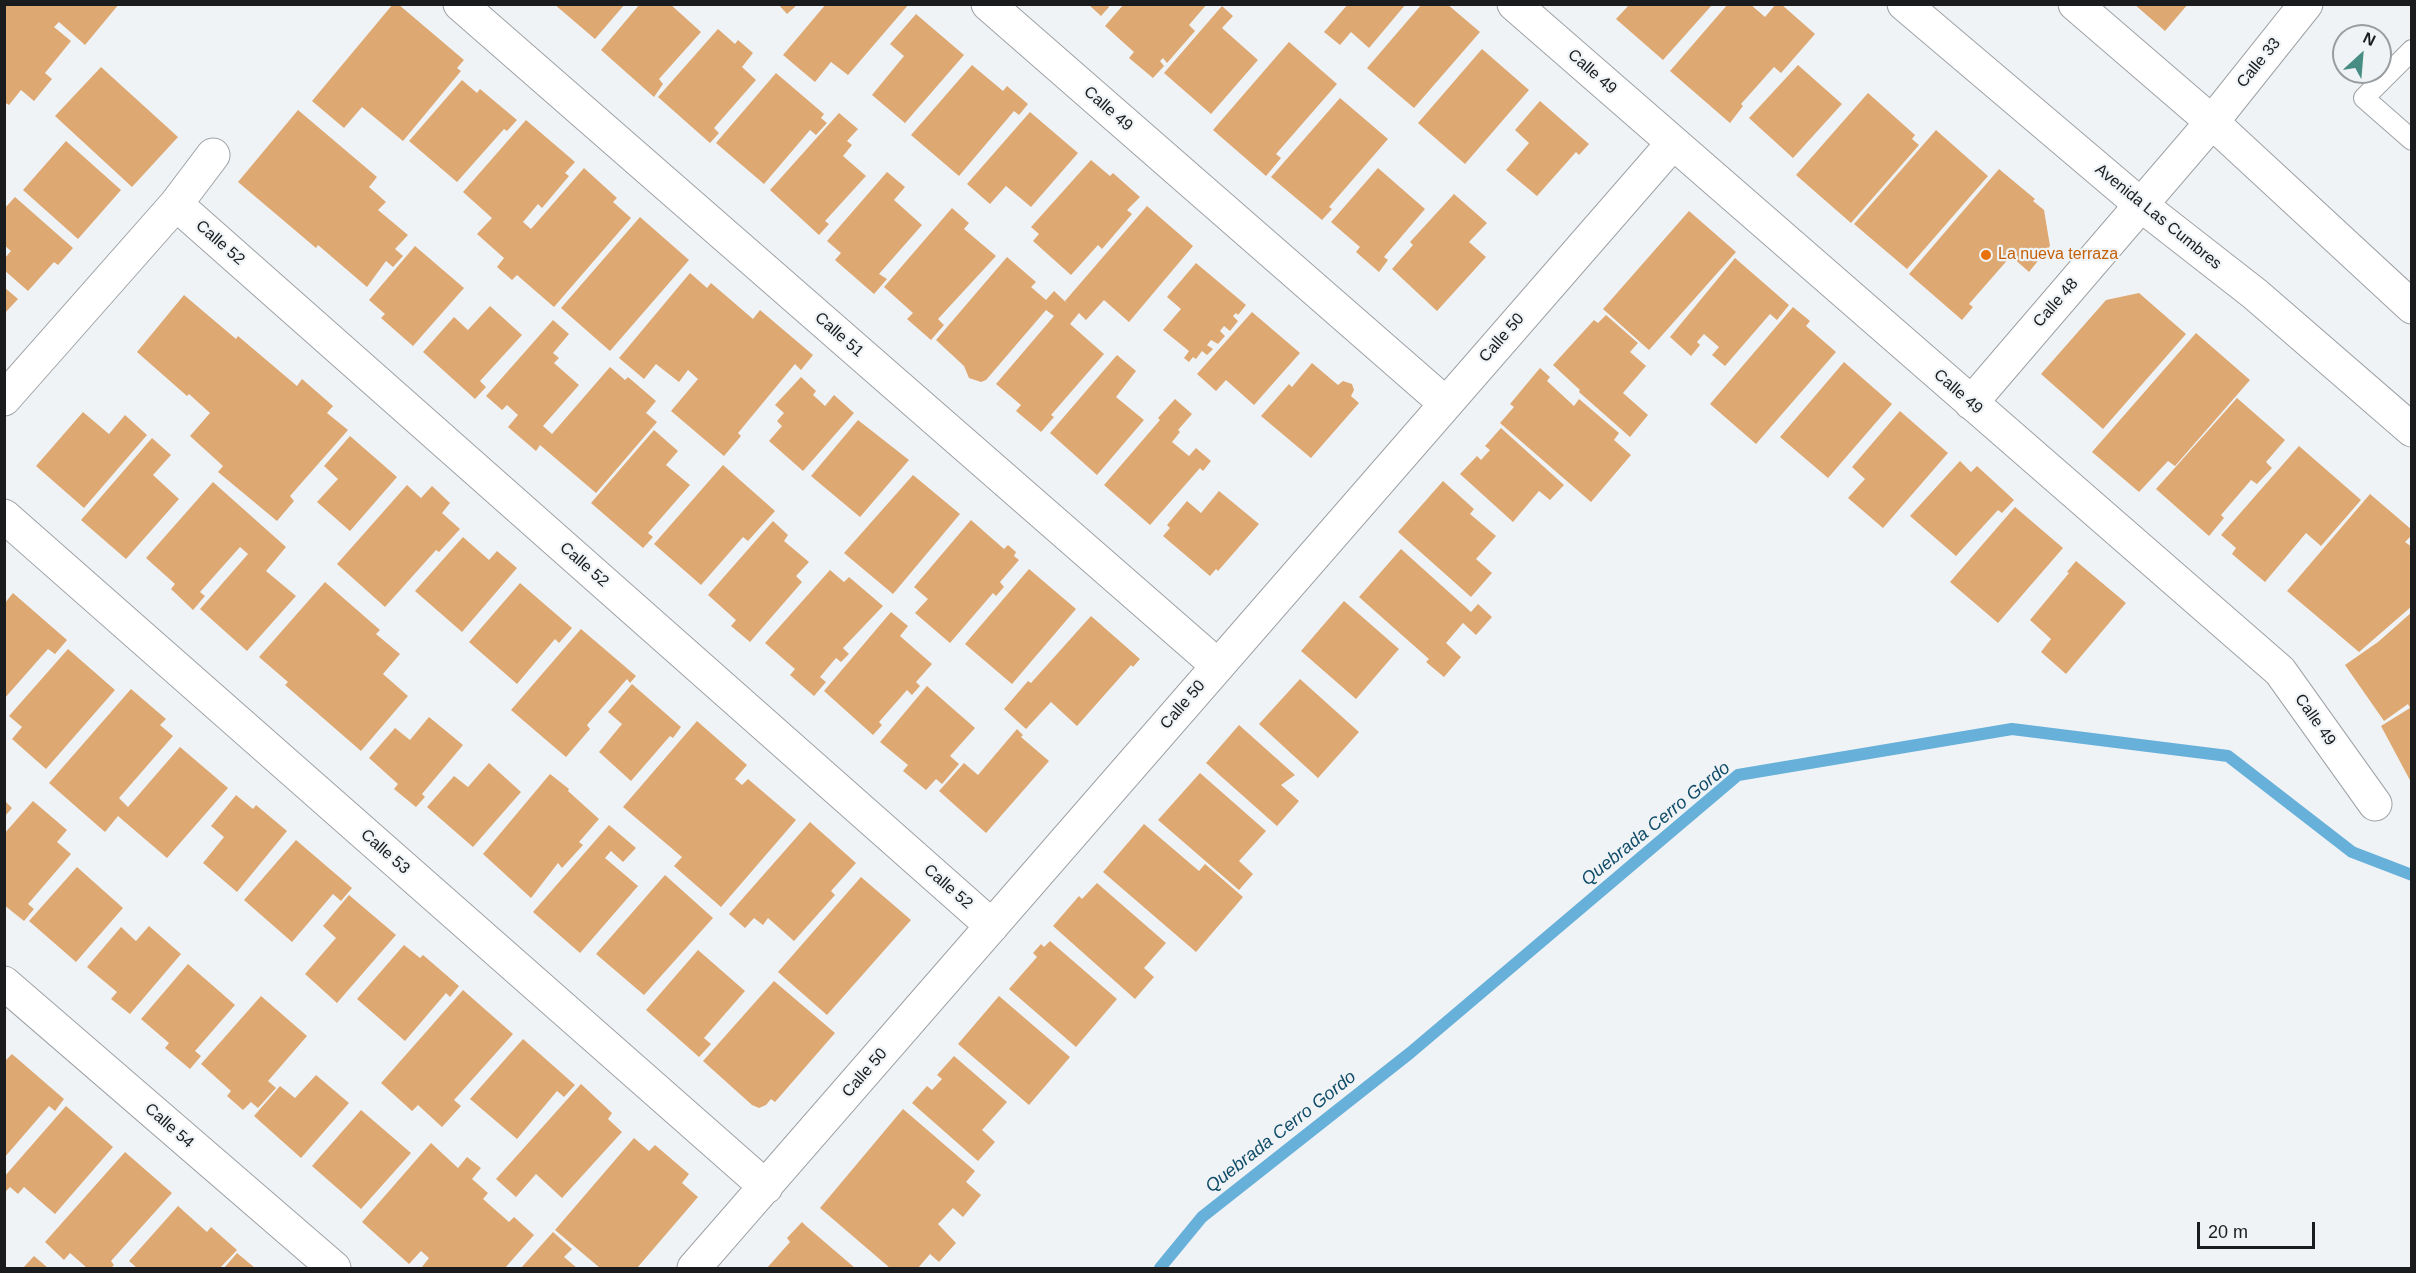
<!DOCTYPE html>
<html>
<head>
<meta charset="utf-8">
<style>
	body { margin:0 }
	#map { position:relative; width:2416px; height:1273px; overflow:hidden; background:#eff3f6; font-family:Helvetica,sans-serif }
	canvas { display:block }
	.frame { position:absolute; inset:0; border:6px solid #1a1b1c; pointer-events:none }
	.north { position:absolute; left:2332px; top:24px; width:60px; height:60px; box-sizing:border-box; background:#eff3f6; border:2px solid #9a9d9f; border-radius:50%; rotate:26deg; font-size:16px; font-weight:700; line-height:24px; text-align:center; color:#1a1b1c }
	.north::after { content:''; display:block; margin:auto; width:21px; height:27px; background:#478d84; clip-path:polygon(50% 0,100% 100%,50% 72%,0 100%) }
	.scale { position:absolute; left:2197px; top:1222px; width:118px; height:27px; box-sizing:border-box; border:3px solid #1a1b1c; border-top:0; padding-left:8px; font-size:18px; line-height:21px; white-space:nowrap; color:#1a1b1c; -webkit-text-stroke:4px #eff3f6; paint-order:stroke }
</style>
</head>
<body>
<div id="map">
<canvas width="2416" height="1273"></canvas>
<div class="frame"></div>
<div class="north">N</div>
<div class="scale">20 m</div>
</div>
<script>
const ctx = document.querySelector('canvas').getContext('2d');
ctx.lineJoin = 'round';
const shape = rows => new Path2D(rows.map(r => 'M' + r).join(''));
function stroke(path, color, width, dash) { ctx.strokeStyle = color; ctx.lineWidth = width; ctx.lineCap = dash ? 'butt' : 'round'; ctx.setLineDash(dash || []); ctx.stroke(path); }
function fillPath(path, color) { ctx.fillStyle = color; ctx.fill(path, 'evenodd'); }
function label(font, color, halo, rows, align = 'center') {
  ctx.font = font + ' Helvetica,sans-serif'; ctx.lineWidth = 4.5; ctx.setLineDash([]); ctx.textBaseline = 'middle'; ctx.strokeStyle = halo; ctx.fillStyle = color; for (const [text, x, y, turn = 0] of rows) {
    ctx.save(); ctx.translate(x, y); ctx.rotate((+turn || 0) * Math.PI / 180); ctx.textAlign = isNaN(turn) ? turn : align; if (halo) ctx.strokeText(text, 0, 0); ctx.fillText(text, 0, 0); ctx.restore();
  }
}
stroke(shape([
	[1160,1268,1202,1217,1410,1053,1738,775,2012,729,2228,756,2352,852,2412,875]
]), '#67b0d9', 12);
fillPath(shape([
	[4,4,119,4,85,45,59,22,54,27,71,41,45,73,52,79,34,101,21,90,9,105,4,102],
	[393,4,398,4,464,60,457,68,461,71,403,141,362,107,344,128,312,101],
	[554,4,625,4,595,39],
	[640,4,670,4,701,32,659,79,663,84,654,97,601,50],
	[778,4,798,4,787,14],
	[826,4,909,4,848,75,831,62,815,82,783,55],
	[1088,4,1107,4,1109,7,1101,16],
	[1124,4,1207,4,1189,25,1195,31,1167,63,1163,58,1160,61,1164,66,1153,78,1129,58,1134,52,1105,26],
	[1348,4,1406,4,1369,48,1351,32,1340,45,1324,32],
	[1422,4,1447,4,1480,32,1414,108,1367,68],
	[1728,4,1750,4,1765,17,1776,4,1781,4,1815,34,1781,73,1774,67,1741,104,1743,106,1730,123,1670,71],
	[2134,4,2188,4,2165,31],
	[1629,5,1712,5,1663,60,1616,19],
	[1222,6,1233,16,1222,28,1258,60,1211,114,1164,73],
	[916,14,964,55,905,123,872,95,904,56,890,44],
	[718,29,735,44,738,40,753,53,742,67,756,80,714,128,719,133,710,143,658,97],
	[1289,42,1337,84,1276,154,1281,158,1266,176,1213,130],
	[1482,49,1529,90,1465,164,1418,123],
	[972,65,1003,91,1007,86,1028,104,1019,115,1014,111,959,176,911,135],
	[1798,65,1842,104,1793,158,1749,118],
	[101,67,178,137,132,187,55,116],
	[776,73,824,114,821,118,827,123,816,135,810,130,764,184,716,143],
	[462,80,477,93,480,89,517,120,507,131,504,129,457,182,409,141],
	[1868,93,1915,135,1912,139,1919,145,1851,223,1796,175],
	[1340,98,1388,139,1329,207,1332,209,1322,220,1271,177],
	[1540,101,1589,144,1579,155,1576,152,1537,196,1506,170,1529,143,1515,130],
	[298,110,377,177,369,187,386,202,378,210,408,235,395,249,403,256,393,267,386,261,367,287,318,245,316,248,238,182],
	[1030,112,1078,153,1031,207,1006,186,990,204,967,184],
	[839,113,858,129,847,141,852,145,843,156,866,176,825,221,829,224,819,235,770,190],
	[526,120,575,162,565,173,569,176,542,208,538,204,523,222,531,229,584,168,617,198,613,202,631,218,554,307,517,275,512,280,497,267,504,258,477,234,492,218,463,192],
	[1936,130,1988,176,1907,269,1854,224],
	[66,141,121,190,78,239,23,190],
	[1091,160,1110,176,1113,173,1140,197,1127,210,1132,214,1102,249,1098,245,1071,275,1033,241,1039,234,1031,227],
	[1378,168,1425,209,1384,257,1388,260,1379,272,1356,252,1360,247,1331,222],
	[1999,169,2035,199,2033,201,2044,210,2050,246,2029,272,2011,256,1969,304,1973,307,1962,320,1909,274],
	[887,172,905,187,894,200,922,225,879,274,887,279,874,294,835,260,841,253,827,241],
	[1454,194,1487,223,1469,242,1486,257,1437,311,1392,269,1413,245,1410,242],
	[15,197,73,248,58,265,54,262,28,291,4,270,4,259,11,251,4,245,4,209],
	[1147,206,1193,246,1129,322,1104,300,1086,320,1079,313,1070,324,1104,354,1051,415,1054,417,1041,432,1016,411,1021,405,996,384,1054,316,1046,310,986,380,981,382,969,378,964,366,936,340,1007,257,1036,282,1031,287,1046,300,1054,291,1071,307,1065,301],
	[952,208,969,223,964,229,996,256,938,319,944,325,931,340,907,319,913,313,884,287],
	[1689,211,1736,252,1649,350,1603,309],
	[640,217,689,260,610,351,561,308],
	[415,246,464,288,413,346,381,318,385,314,369,300],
	[1735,258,1789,305,1777,320,1770,314,1725,366,1712,355,1719,347,1704,334,1697,342,1700,345,1691,356,1670,337],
	[1196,263,1246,305,1238,315,1236,313,1233,316,1238,321,1230,331,1224,326,1220,331,1225,336,1218,344,1211,340,1207,345,1213,349,1207,355,1202,351,1196,359,1193,357,1189,362,1184,358,1189,351,1163,330,1181,309,1167,297],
	[690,273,707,288,711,283,753,319,760,310,813,355,801,370,795,364,738,433,741,436,724,456,671,411,698,379,688,370,679,382,656,364,644,379,619,358],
	[4,287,18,299,4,314],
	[2139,293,2186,334,2103,429,2041,374,2106,300],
	[184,295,236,339,238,336,297,386,302,379,333,406,327,413,348,430,290,496,294,501,277,521,218,472,223,466,190,436,210,413,189,394,187,396,137,352],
	[490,306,522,335,480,381,486,387,475,399,423,352,454,317,468,330],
	[1793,307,1810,321,1806,326,1836,352,1756,444,1710,404],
	[1252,312,1300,353,1254,405,1226,380,1216,391,1197,374],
	[1606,315,1638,343,1630,352,1646,366,1623,393,1648,415,1630,437,1579,392,1580,390,1553,365,1594,320,1598,323],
	[553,320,569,334,553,353,559,358,554,363,579,385,543,426,552,434,610,367,625,380,628,377,656,401,646,413,657,422,596,493,540,445,536,451,508,427,518,415,507,405,502,410,486,396],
	[2196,333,2250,380,2175,466,2168,461,2139,492,2092,452],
	[1117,355,1136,371,1116,397,1144,420,1097,475,1050,433],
	[1844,362,1892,404,1828,478,1780,437],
	[1312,363,1338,385,1343,381,1352,384,1354,390,1351,396,1359,403,1311,458,1261,416,1289,384,1292,387],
	[1540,368,1550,377,1547,381,1574,406,1579,399,1619,433,1614,440,1631,455,1591,502,1500,423,1514,407,1510,404],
	[801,377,816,391,813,395,825,406,834,395,854,413,803,471,769,441,782,426,777,421,784,413,775,405],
	[2237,398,2285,440,2266,462,2272,468,2257,484,2251,480,2221,515,2224,518,2209,536,2156,489],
	[1175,399,1192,414,1178,430,1180,432,1172,442,1189,456,1196,448,1211,461,1203,471,1200,468,1150,525,1104,485,1160,420,1158,418],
	[1900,411,1948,453,1883,528,1848,498,1865,479,1852,467],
	[83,412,109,434,125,415,147,435,84,508,36,466],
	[858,420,909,460,860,517,811,476],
	[1501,428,1564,485,1550,500,1539,491,1513,522,1460,474,1477,456,1481,460,1490,450,1485,446],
	[654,430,678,451,666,465,690,485,648,533,653,537,643,548,591,503],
	[350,436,397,477,350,531,317,502,338,479,324,466],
	[152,438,171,455,153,475,179,499,126,559,81,520],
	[2299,446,2361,500,2321,546,2306,533,2265,582,2232,554,2236,548,2221,535],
	[1960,461,1971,472,1977,466,2014,500,2002,513,1998,510,1956,556,1910,516],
	[723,465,775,511,748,541,743,537,701,585,654,544],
	[913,475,960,514,893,594,844,553],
	[1443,481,1474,509,1470,514,1496,536,1476,559,1492,573,1471,597,1398,532],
	[213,482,286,547,266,571,296,596,247,651,200,609,248,554,240,547,200,592,205,596,193,610,171,589,175,584,146,558],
	[407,485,421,498,432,486,450,503,442,513,460,529,439,552,436,550,385,607,337,564],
	[1219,491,1259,524,1218,571,1216,569,1210,576,1163,536,1170,528,1167,525,1187,501,1201,513],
	[2370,494,2412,530,2412,535,2405,542,2412,547,2412,606,2359,652,2287,591],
	[2015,507,2063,548,1998,623,1950,582],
	[971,520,1004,549,1008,545,1016,552,1014,556,1019,560,1000,582,1004,587,996,596,993,593,950,643,915,613,928,599,914,587],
	[773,521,788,535,784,541,809,562,796,576,802,582,750,642,731,626,736,620,708,595],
	[463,537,489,560,497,551,517,568,462,632,415,591],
	[1401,549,1471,612,1478,604,1492,617,1476,635,1463,623,1446,643,1461,657,1444,677,1426,662,1429,659,1359,597],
	[2076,561,2126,603,2066,674,2041,652,2051,639,2030,620,2069,573,2067,572],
	[1029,569,1076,609,1012,684,965,644],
	[830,570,844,582,849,577,883,606,843,648,849,654,841,662,836,658,820,677,826,682,814,696,790,675,795,669,765,643],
	[325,582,380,630,376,634,400,654,383,674,408,696,361,751,285,685,288,682,259,657],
	[520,583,572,628,559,643,555,639,517,684,469,642],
	[13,593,67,640,55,654,48,649,4,699,4,604],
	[1344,601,1399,649,1356,699,1301,651],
	[891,612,908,626,900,636,932,664,916,682,920,686,912,695,907,690,879,722,882,725,873,735,824,691],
	[2412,612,2412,784,2381,726,2410,708,2408,704,2384,721,2345,665,2378,642],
	[1091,616,1140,659,1133,667,1131,665,1077,726,1051,702,1026,729,1004,709,1028,681,1031,683],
	[581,629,636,676,630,683,627,679,587,725,590,729,566,757,511,710],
	[68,649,115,690,46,769,12,739,22,727,9,716],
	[1300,679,1359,732,1318,778,1259,724],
	[632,684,681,727,673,738,670,736,631,781,599,752,622,724,608,712],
	[927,686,975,728,950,756,959,764,942,784,936,779,926,790,903,771,908,765,880,742],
	[131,689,166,719,160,725,173,736,119,798,128,807,180,747,228,788,167,858,118,816,105,832,49,783],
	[429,717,463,745,422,794,425,797,416,807,394,789,398,784,369,758,395,728,410,740],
	[697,721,747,765,735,779,742,785,748,779,796,820,721,907,674,866,682,857,623,807],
	[1239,725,1295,775,1281,785,1299,801,1277,826,1206,763],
	[1017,729,1023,735,1021,737,1049,761,986,833,939,791,964,763,978,775],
	[489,763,521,792,473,847,427,807,454,776,468,787],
	[1200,773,1266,831,1239,861,1253,874,1239,890,1158,820],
	[550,774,569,789,568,791,599,819,579,842,583,845,562,868,558,863,531,898,483,854],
	[236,795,253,809,256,805,287,831,237,892,203,863,224,837,211,826],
	[5,801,12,808,5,816],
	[33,801,67,830,57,842,71,854,28,904,34,909,24,921,4,905,4,834],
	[810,822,856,863,831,891,835,895,794,941,768,918,763,925,754,918,745,928,729,914],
	[1144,824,1199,871,1205,864,1243,897,1196,952,1103,872],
	[609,825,636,848,623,862,611,851,605,858,638,886,580,953,533,912],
	[296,840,352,888,341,901,333,894,292,942,244,900],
	[77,867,123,908,76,962,29,921],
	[665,875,713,918,644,995,596,954],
	[861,877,911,920,827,1015,778,972],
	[1097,883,1166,943,1144,968,1154,977,1135,999,1053,926,1079,896,1082,899],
	[349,895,396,935,337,1003,305,974,336,938,323,926],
	[149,926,181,954,130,1014,111,999,117,992,87,967,121,927,136,941],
	[1050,941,1117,999,1076,1047,1009,989,1037,957,1033,953,1041,944,1044,947],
	[404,945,420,958,423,955,459,986,450,997,446,993,405,1041,357,999],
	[698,950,745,991,704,1038,711,1044,699,1057,646,1010],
	[188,964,235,1005,195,1051,201,1056,190,1069,165,1048,169,1043,141,1019],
	[774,981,835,1033,775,1102,771,1099,766,1105,759,1108,752,1105,703,1061],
	[463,990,513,1034,454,1100,461,1106,442,1127,418,1105,412,1111,381,1083],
	[261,996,307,1036,268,1081,276,1088,258,1108,251,1102,243,1110,227,1096,231,1091,201,1064],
	[999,996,1070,1057,1029,1105,958,1044],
	[523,1039,575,1085,564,1097,557,1091,517,1139,470,1099],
	[12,1054,64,1099,55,1111,49,1106,4,1158,4,1062],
	[954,1056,1007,1102,982,1130,995,1142,978,1161,912,1103,927,1086,932,1090,942,1079,937,1075],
	[316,1075,349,1103,301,1158,254,1116,280,1086,295,1098],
	[581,1084,612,1113,608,1119,622,1132,562,1198,536,1174,516,1197,496,1179],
	[66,1106,113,1147,55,1214,24,1187,18,1194,10,1187,6,1191,4,1177],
	[903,1109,975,1171,966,1182,981,1195,963,1217,953,1208,938,1224,956,1243,939,1262,930,1254,918,1268,890,1268,820,1208],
	[361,1110,411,1153,361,1209,312,1166],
	[634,1138,649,1151,655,1145,689,1174,682,1183,698,1197,637,1268,600,1268,555,1230],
	[431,1143,458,1168,467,1157,481,1168,472,1179,488,1193,483,1199,509,1222,514,1217,534,1235,505,1268,424,1268,422,1267,429,1258,421,1251,409,1264,362,1222],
	[125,1152,172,1193,111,1261,114,1265,111,1268,87,1268,70,1253,64,1260,45,1242],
	[178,1206,207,1232,211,1227,237,1250,220,1268,137,1268,129,1261],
	[802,1222,806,1226,855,1268,767,1268,790,1242,787,1238],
	[553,1232,572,1249,564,1257,577,1268,521,1268],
	[237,1253,255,1268,224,1268],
	[34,1256,48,1268,23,1268]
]), '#dea872');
const service = shape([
	[2412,50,2364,98,2412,140]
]);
const minor = shape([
	[460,4,1217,665],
	[988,4,1445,403],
	[1514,4,2280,671,2375,804],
	[176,204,992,926],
	[4,399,176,204,213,155],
	[1971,403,2212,122,2306,4],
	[4,516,766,1187],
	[4,983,334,1268],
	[694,1268,1673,143]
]);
const tertiary = shape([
	[1904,4,2141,205,2255,294,2412,430],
	[2075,4,2212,122,2412,307]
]);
stroke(service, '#9fa2a5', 22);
stroke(minor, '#9fa2a5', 35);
stroke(tertiary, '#9fa2a5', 35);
stroke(service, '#fff', 20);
stroke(minor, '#fff', 33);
stroke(tertiary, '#fff', 33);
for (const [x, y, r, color] of [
	[1986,255,6,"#e8710a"]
]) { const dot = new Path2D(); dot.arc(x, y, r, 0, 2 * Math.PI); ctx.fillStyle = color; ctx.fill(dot); stroke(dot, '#eff3f6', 2); }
label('16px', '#1a1b1c', '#eff3f6', [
	["Calle 33",2259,63,-51],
	["Calle 49",1592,72,41],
	["Calle 49",1108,109,41],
	["Avenida Las Cumbres",2158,217,39],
	["Calle 52",220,243,41],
	["Calle 48",2056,303,-49],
	["Calle 51",839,335,41],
	["Calle 50",1502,338,-49],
	["Calle 49",1958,392,41],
	["Calle 52",584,565,41],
	["Calle 50",1183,705,-49],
	["Calle 49",2315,720,55],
	["Calle 53",385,852,41],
	["Calle 52",948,887,41],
	["Calle 50",865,1073,-49],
	["Calle 54",169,1126,41]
]);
label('16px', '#c56008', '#eff3f6', [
	["La nueva terraza",1998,255]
], 'left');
label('italic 18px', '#104c68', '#eff3f6', [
	["Quebrada Cerro Gordo",1656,824,-39],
	["Quebrada Cerro Gordo",1281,1132,-38]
]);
</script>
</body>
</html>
